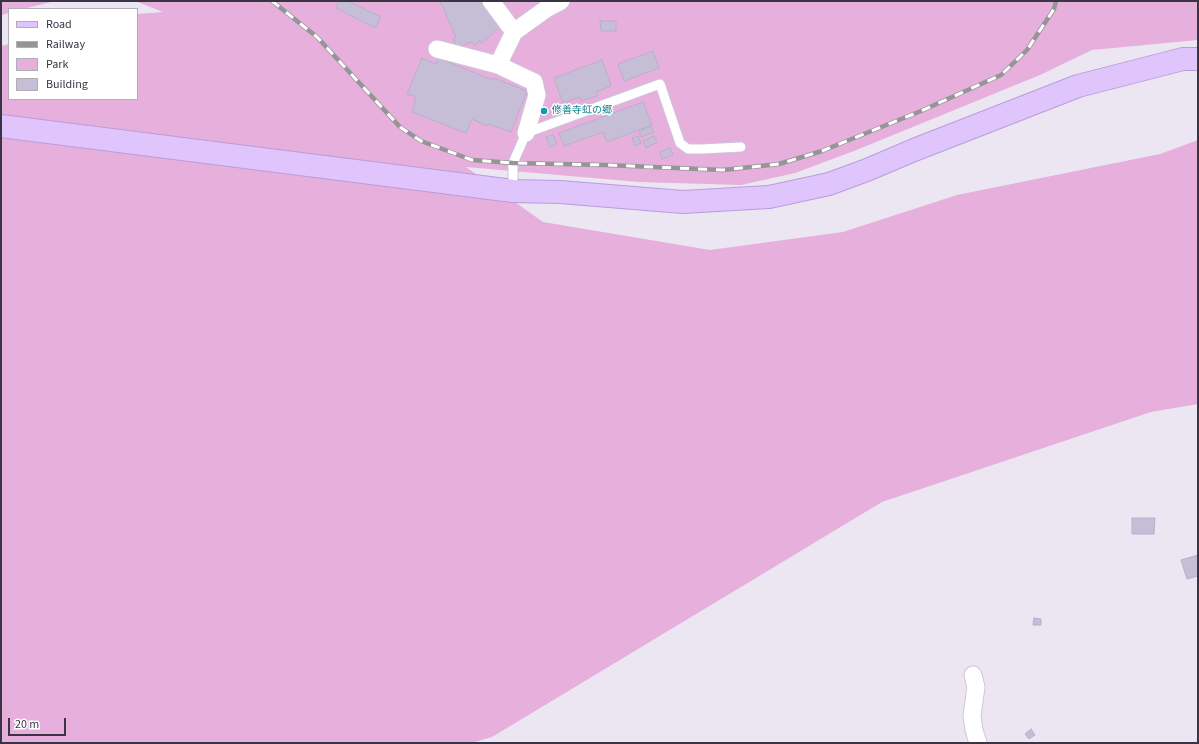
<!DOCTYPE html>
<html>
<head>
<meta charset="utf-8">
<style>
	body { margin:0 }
	#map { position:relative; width:1199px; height:744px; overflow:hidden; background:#ebe6f2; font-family:"Source Sans 3",sans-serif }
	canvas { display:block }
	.frame { position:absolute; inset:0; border:2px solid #3a3545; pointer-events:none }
	.legend { position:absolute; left:8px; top:8px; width:130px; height:92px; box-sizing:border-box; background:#fff; border:1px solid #b0aeb5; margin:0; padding:5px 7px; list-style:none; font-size:12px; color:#3a3545 }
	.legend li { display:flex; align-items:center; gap:8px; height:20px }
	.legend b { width:20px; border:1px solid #b0aeb5 }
	.scale { position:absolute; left:8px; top:718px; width:58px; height:18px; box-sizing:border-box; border:2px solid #3a3545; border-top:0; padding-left:5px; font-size:12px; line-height:14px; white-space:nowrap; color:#3a3545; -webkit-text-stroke:3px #fff; paint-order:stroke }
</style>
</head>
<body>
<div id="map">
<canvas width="1199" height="744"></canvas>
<div class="frame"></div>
<ul class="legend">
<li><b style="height:5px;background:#e0c5fd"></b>Road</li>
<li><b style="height:5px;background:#959595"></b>Railway</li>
<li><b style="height:11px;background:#e6afdc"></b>Park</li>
<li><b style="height:11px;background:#c6bed6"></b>Building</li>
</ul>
<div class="scale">20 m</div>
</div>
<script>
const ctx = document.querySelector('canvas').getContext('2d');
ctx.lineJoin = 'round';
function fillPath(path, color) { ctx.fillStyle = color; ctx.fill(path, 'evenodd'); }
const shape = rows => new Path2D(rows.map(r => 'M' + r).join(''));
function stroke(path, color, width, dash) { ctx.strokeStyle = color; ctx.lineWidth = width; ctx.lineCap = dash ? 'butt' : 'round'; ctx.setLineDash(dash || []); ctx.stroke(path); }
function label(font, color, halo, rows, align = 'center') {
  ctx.font = font + ' "Source Sans 3","Noto Sans JP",sans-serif'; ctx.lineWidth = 3; ctx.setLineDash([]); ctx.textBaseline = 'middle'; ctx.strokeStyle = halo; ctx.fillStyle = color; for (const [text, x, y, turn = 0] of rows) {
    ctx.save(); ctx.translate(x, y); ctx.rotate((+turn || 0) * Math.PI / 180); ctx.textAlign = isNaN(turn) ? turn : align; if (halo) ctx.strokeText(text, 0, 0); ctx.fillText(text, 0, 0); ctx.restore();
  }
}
fillPath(shape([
	[1,1,55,1,23,9,9,9,9,13,1,15],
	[135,1,1198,1,1198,40,1092,50,1040,75,854,151,795,173,741,185,639,182,466,167,543,222,710,250,843,232,957,195,1160,154,1198,140,1198,404,1151,412,882,502,492,737,471,743,1,743,1,46,9,44,9,99,137,99,137,14,163,12]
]), '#e6afdc');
const building = shape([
	[339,1,348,1,381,17,375,28,336,8,339,1],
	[440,1,481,1,500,27,482,43,479,41,475,46,471,42,457,48,453,38,456,37,440,1],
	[600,21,616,21,616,31,601,31,600,21],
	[653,51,659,68,624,81,618,64,653,51],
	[422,58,436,64,438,58,493,80,494,78,527,91,511,132,488,124,487,126,472,119,466,133,412,112,414,107,413,106,416,97,407,94,422,58],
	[602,60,611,86,596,92,597,96,581,101,580,97,563,103,554,78,602,60],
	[643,102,652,125,607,142,603,132,564,146,559,133,643,102],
	[651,126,654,132,641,137,639,131,651,126],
	[553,135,557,144,550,147,546,137,553,135],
	[638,136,641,143,635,146,632,138,638,136],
	[654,136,657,142,646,148,643,141,654,136],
	[670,148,673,155,662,159,660,152,670,148],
	[1132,518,1155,518,1154,534,1132,534,1132,518],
	[1198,555,1198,576,1187,579,1181,560,1198,555],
	[1034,618,1041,619,1041,625,1033,625,1034,618],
	[1031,729,1035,735,1029,739,1025,734,1031,729]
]);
fillPath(building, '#c6bed6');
stroke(building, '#b9afce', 1);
const lane = shape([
	[513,191,513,163,526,133,660,84,680,143,688,149,702,149,741,147]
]);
const street = shape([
	[491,1,514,32],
	[437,49,498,65,534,82,537,95,526,133],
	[498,65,514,32,546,9,561,1],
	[973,675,976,687,972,716,974,730,978,743]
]);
const secondary = shape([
	[1,126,513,191,560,192,683,202,769,197,829,184,867,170,914,150,1078,86,1183,59,1198,59]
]);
stroke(lane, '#cec5db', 11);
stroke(street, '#cec5db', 19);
stroke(secondary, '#b89dda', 24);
stroke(lane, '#fff', 9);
stroke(street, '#fff', 17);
stroke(secondary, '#e0c5fd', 22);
const rail = shape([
	[272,1,317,37,400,127,421,141,472,160,513,163,606,165,723,170,779,164,822,151,921,111,1001,75,1027,50,1054,9,1056,1]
]);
stroke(rail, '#959595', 4.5);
stroke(rail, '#fff', 3, [9]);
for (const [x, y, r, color] of [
	[544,111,4,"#0f9aa8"]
]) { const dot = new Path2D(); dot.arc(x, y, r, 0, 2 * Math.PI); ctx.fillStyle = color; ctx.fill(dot); stroke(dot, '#fff', 1.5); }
label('10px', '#0d838f', '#fff', [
	["修善寺虹の郷",552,111]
], 'left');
</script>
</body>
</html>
